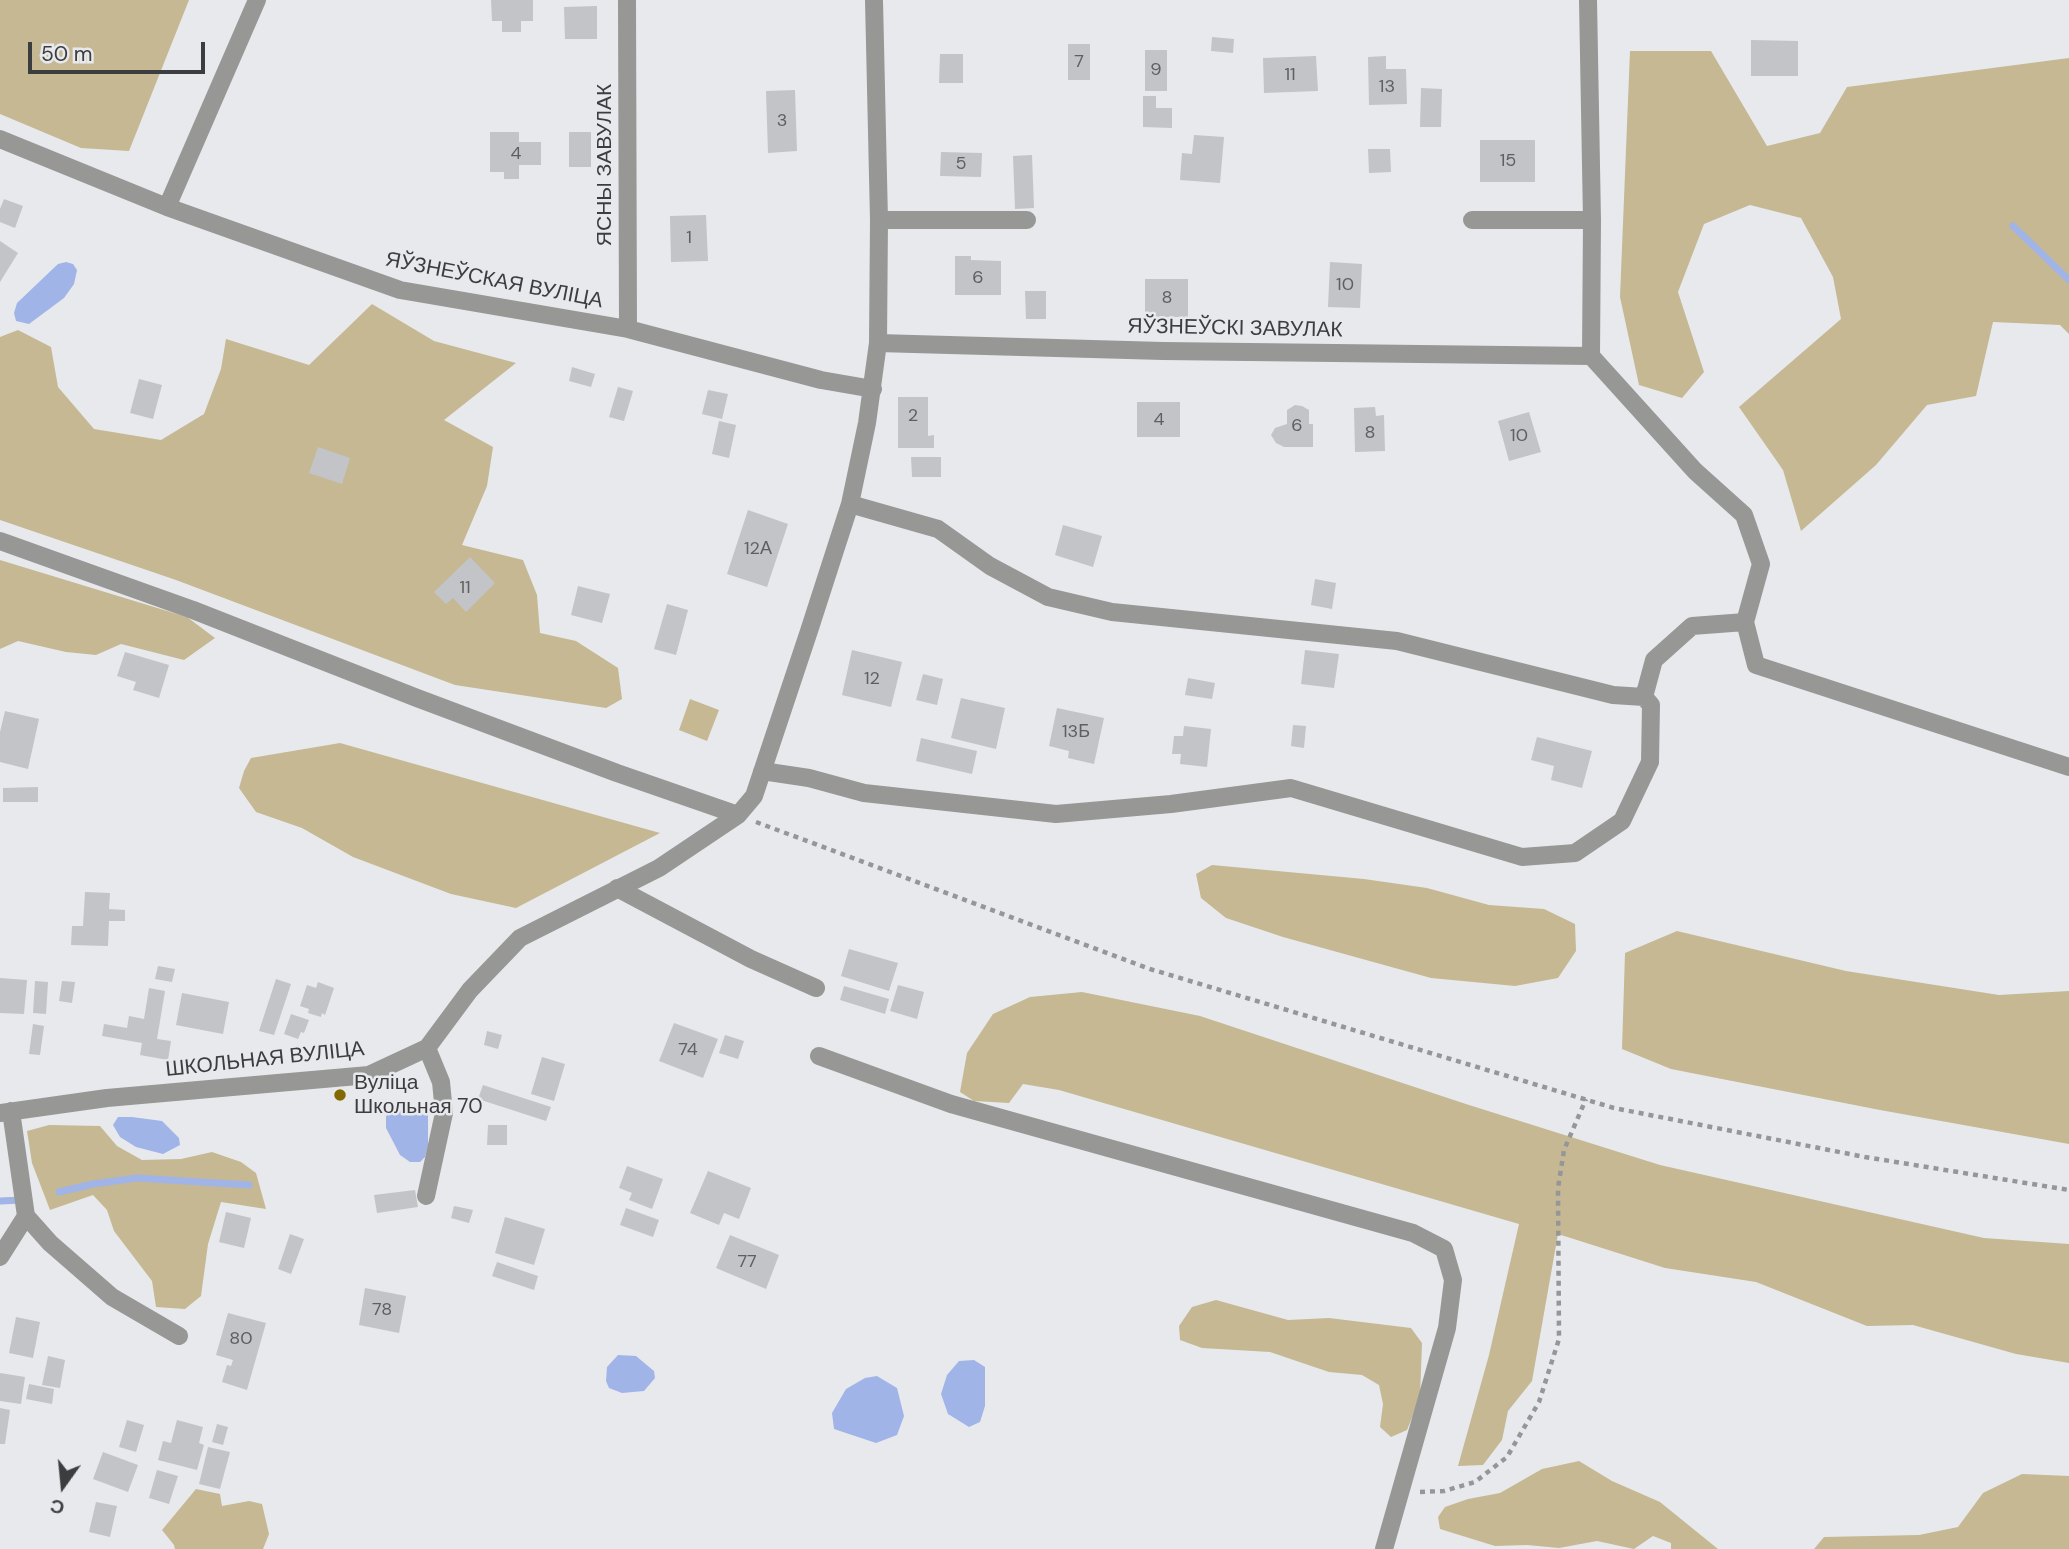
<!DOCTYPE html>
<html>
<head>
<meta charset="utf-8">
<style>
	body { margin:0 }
	#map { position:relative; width:2069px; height:1549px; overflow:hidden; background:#e7e9ed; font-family:"DM Sans",sans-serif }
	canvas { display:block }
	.north { position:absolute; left:28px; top:1451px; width:70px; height:70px; -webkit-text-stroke:5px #e7e9ed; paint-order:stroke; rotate:195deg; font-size:19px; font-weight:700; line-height:28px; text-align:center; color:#3c3d3e }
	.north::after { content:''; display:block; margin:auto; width:24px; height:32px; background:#3c3d3e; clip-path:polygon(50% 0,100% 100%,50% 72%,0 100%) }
	.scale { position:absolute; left:28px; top:42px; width:177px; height:32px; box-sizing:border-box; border:4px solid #3c3d3e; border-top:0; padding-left:9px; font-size:21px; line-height:24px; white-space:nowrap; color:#3c3d3e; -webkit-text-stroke:5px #e7e9ed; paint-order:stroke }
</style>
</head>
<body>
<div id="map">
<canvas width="2069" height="1549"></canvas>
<div class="north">С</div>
<div class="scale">50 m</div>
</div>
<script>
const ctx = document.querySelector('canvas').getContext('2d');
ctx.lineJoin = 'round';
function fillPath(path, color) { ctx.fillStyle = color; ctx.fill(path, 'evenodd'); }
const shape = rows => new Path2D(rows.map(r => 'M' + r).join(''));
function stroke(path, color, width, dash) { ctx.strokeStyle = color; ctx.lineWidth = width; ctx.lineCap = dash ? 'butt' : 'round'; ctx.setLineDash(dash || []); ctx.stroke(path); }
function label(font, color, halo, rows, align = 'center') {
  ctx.font = font + ' "DM Sans",sans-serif'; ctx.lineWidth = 5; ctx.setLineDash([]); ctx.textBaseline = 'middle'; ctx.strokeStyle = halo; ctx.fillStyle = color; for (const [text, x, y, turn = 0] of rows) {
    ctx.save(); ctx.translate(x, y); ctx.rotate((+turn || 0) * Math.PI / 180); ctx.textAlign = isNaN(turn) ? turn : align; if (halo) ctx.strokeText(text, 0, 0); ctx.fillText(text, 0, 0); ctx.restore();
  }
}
fillPath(shape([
	[0,0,189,0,129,151,81,148,0,114],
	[1630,51,1711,51,1767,146,1820,133,1847,87,2069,58,2069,334,2060,325,1993,322,1976,396,1927,405,1876,465,1801,531,1783,470,1739,407,1841,319,1833,277,1801,218,1750,205,1704,224,1678,292,1704,372,1682,398,1639,385,1620,297],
	[372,304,434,341,516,363,444,420,493,447,487,486,462,545,523,560,537,595,540,633,576,641,618,668,622,699,606,708,455,685,176,580,0,520,0,337,18,330,51,347,58,387,94,429,161,440,204,414,221,369,226,339,309,365],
	[0,560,187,617,215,638,184,660,121,644,96,655,66,652,18,641,0,649],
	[690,699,719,710,707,741,679,730],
	[340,743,660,833,516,908,451,894,353,857,302,828,256,812,239,788,244,771,251,758],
	[1212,865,1364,879,1427,888,1489,905,1544,909,1575,924,1576,951,1558,978,1515,986,1431,978,1283,937,1226,918,1201,898,1196,874],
	[1677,931,1846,971,1999,995,2069,991,2069,1144,1880,1110,1671,1069,1622,1049,1625,953],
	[1082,992,1200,1016,1469,1105,1660,1165,1984,1238,2069,1244,2069,1363,2016,1354,1913,1325,1867,1326,1756,1282,1665,1268,1558,1234,1532,1381,1508,1411,1502,1440,1483,1465,1458,1466,1489,1355,1519,1224,1059,1090,1023,1084,1009,1103,974,1101,960,1092,967,1053,993,1014,1030,997],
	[49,1125,100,1126,117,1146,142,1160,181,1159,212,1152,241,1162,256,1173,266,1209,221,1202,208,1244,201,1296,185,1309,156,1307,152,1281,114,1231,107,1210,93,1195,50,1210,32,1163,27,1131],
	[1216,1300,1288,1320,1329,1318,1411,1328,1422,1343,1420,1398,1407,1430,1391,1437,1380,1427,1383,1404,1379,1385,1362,1375,1329,1372,1270,1352,1202,1348,1180,1340,1179,1326,1192,1307],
	[1579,1461,1612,1481,1660,1502,1718,1549,1671,1549,1671,1543,1653,1536,1634,1549,1597,1541,1559,1548,1527,1545,1495,1546,1440,1529,1438,1517,1445,1507,1468,1499,1500,1493,1542,1469],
	[2022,1474,2069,1476,2069,1549,1814,1549,1824,1537,1919,1535,1958,1527,1983,1493],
	[196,1489,220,1494,222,1506,249,1501,262,1504,269,1534,263,1549,175,1549,174,1545,162,1530]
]), '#c5b893');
fillPath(shape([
	[66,262,73,264,77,270,74,284,64,298,29,324,16,321,14,313,17,303,58,264],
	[408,1108,421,1110,428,1115,428,1146,425,1157,420,1162,410,1162,400,1155,386,1128,386,1116,394,1109],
	[118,1117,132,1117,162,1121,179,1138,180,1145,163,1154,136,1147,120,1137,113,1125],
	[618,1355,636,1356,654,1371,655,1378,644,1391,622,1393,609,1388,606,1381,607,1367],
	[974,1360,985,1367,985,1406,980,1422,969,1427,948,1414,941,1394,947,1375,959,1361],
	[877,1376,897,1388,904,1416,897,1435,876,1443,834,1429,832,1413,846,1389,865,1378]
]), '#a0b4e7');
stroke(shape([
	[2013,226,2069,280],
	[59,1192,93,1184,137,1178,249,1185],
	[0,1201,22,1200]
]), '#a0b4e7', 7);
fillPath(shape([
	[491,0,533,0,533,21,521,21,521,32,502,32,502,21,492,21],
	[597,6,597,39,565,39,564,7],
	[1212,37,1234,39,1233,53,1211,51],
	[1751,40,1798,41,1798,76,1751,76],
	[1068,44,1090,44,1090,80,1068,80],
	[1145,50,1167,50,1167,91,1145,91],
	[940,54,963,54,963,83,939,83],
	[1316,56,1318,91,1264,93,1263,58],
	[1386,56,1386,69,1406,69,1407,104,1369,105,1368,57],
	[1421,88,1442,89,1441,127,1420,127],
	[795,90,797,151,768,153,766,91],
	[1143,96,1156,96,1156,108,1172,108,1172,128,1143,127],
	[490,132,519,132,519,142,541,142,541,165,519,165,519,179,504,179,504,172,490,172],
	[569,132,591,132,591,167,569,167],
	[1194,135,1224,137,1220,183,1180,180,1182,153,1192,154],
	[1480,140,1535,140,1535,182,1480,182],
	[1368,149,1390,149,1391,172,1369,173],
	[941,152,982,153,981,177,940,176],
	[1032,155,1034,208,1015,209,1013,156],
	[4,199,23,206,15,228,0,222,0,209],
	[706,215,708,261,671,262,670,216],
	[0,241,18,253,0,282],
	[955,256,971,256,971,260,1001,261,1001,295,955,295],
	[1330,262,1362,264,1360,308,1328,307],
	[1145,279,1188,279,1188,317,1145,317],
	[1025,291,1046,291,1046,319,1026,319],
	[572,367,595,374,591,387,569,381],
	[139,379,162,385,153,419,130,413],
	[618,387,633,391,624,421,609,417],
	[708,390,728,394,722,419,702,414],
	[898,397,928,397,928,436,934,435,934,448,898,448],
	[1137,402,1180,402,1180,437,1137,437],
	[1295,405,1302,406,1309,410,1309,424,1313,424,1313,447,1284,447,1276,443,1271,435,1275,428,1287,424,1287,410],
	[1375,407,1376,416,1384,415,1385,451,1355,452,1354,408],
	[1529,412,1541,452,1509,461,1498,421],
	[719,421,736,425,729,458,712,454],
	[318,447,350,458,342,484,309,473],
	[911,457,941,457,941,477,912,477],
	[748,510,788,524,767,587,727,574],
	[1063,525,1102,536,1093,567,1055,555],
	[470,557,495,583,466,612,453,598,446,604,434,592],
	[1315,579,1336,583,1332,609,1311,605],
	[578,586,610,594,602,623,571,615],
	[667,604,688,610,676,655,654,649],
	[852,650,902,662,891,707,842,695],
	[1305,650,1339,654,1334,688,1301,684],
	[125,652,169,665,159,698,133,690,136,682,117,676],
	[923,674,943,679,937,705,916,700],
	[1188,678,1215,683,1212,699,1185,695],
	[961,698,1005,708,996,749,951,738],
	[1057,708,1104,718,1094,764,1068,758,1069,751,1049,746],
	[5,711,39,719,28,769,0,762,0,732],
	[1293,725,1306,726,1304,748,1291,746],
	[1184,726,1211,729,1207,767,1180,764,1181,754,1172,754,1174,736,1183,736],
	[1537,737,1592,751,1582,788,1551,780,1554,766,1531,760],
	[921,738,977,751,972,774,916,761],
	[38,787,38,802,3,802,3,788],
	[85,892,110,893,109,909,125,910,125,921,109,921,108,946,71,945,72,926,83,926],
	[849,949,898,963,889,991,841,976],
	[158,966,175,969,172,982,155,979],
	[0,978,27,980,24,1014,0,1013],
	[276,979,291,984,274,1035,259,1031],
	[35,981,48,982,46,1014,33,1013],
	[62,981,75,982,72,1003,59,1001],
	[318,982,334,988,325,1015,322,1013,321,1017,308,1013,309,1009,300,1006,307,985,316,988],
	[898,985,924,992,917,1019,890,1011],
	[844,986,889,999,885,1014,840,1000],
	[149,988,165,991,157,1039,171,1041,168,1060,140,1055,142,1043,102,1036,104,1024,127,1028,129,1016,144,1019],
	[182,993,229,1002,223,1034,176,1025],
	[291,1014,309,1020,304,1033,301,1032,298,1039,284,1034],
	[674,1023,718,1039,703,1078,659,1061],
	[33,1024,44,1026,40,1055,29,1054],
	[487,1031,502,1035,498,1049,484,1045],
	[725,1035,744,1041,738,1059,719,1053],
	[542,1057,565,1064,554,1101,531,1094],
	[483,1085,551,1107,546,1121,478,1099],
	[488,1125,507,1125,507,1145,487,1145],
	[627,1166,663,1179,652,1209,629,1200,632,1193,619,1188],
	[708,1171,751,1188,739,1219,724,1213,719,1225,690,1213],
	[415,1190,418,1207,377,1213,374,1195],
	[454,1206,473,1210,469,1223,451,1218],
	[626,1208,659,1220,653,1237,620,1225],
	[226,1212,251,1218,244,1248,219,1242],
	[505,1217,545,1229,534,1265,495,1253],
	[290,1234,304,1239,291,1274,278,1269],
	[730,1235,779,1255,766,1289,716,1268],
	[497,1262,538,1276,534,1290,492,1276],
	[365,1288,406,1296,399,1333,359,1325],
	[228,1313,266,1323,247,1390,222,1382,227,1365,231,1366,233,1360,216,1355],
	[16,1317,40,1322,33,1358,9,1353],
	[48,1356,65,1360,60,1388,42,1385],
	[0,1373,25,1377,21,1404,0,1401],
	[29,1384,54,1389,52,1404,26,1399],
	[0,1408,10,1410,5,1444,0,1444],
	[127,1420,144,1425,136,1452,119,1447],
	[177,1420,203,1427,199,1443,204,1445,197,1470,158,1460,163,1441,171,1443],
	[217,1424,228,1427,223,1445,212,1442],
	[208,1447,230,1452,220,1489,199,1484],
	[103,1452,138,1465,128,1492,93,1479],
	[157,1470,178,1476,169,1504,149,1498],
	[96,1502,117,1506,110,1537,89,1532]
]), '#c2c4c8');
stroke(shape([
	[756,822,1150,969,1614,1108,1865,1157,2069,1190],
	[1420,1492,1444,1491,1475,1482,1507,1457,1539,1402,1559,1339,1558,1188,1564,1150,1586,1099]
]), '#949698', 4.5, [5, 5]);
stroke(shape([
	[627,0,628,329],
	[1588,0,1592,220,1591,356,1695,471,1744,515,1761,564,1745,622,1756,665,2069,767],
	[0,139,167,207,400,290,628,329,821,380,873,389],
	[167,207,257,0],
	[879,220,1027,220],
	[1472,220,1592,220],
	[878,343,1163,351,1591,356],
	[0,541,193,610,417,698,617,773,738,815],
	[1644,697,1654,660,1692,626,1745,622],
	[762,771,809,778,864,793,1056,814,1171,804,1291,788,1522,857,1575,853,1622,821,1650,762,1651,705,1644,697,1613,695,1397,641,1112,612,1048,597,990,566,938,529,850,504],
	[617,888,751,959,816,988],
	[819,1056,951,1104,1413,1233,1444,1249,1453,1280,1447,1328,1384,1549],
	[0,1113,107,1098,369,1075,427,1048,470,990,520,938,659,868,738,815,754,796,809,631,850,504,867,423,878,343,879,220,874,0],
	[426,1196,444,1113,441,1082,427,1048],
	[26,1216,50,1243,112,1297,179,1336],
	[0,1257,26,1216,11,1111]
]), '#979795', 18);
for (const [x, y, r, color] of [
	[340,1095,7,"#846801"]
]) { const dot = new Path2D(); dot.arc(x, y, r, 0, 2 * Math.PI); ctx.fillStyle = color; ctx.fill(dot); stroke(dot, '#e7e9ed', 2.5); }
label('18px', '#5e5f60', null, [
	["7",1079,62],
	["9",1156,70],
	["11",1290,75],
	["13",1387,87],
	["3",782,121],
	["4",516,154],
	["15",1508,161],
	["5",961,164],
	["1",689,238],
	["6",978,278],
	["10",1345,285],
	["8",1167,298],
	["2",913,416],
	["4",1159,420],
	["6",1297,426],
	["8",1370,433],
	["10",1519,436],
	["12А",758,549],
	["11",465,588],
	["12",872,679],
	["13Б",1076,732],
	["74",688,1050],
	["77",747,1262],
	["78",382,1310],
	["80",241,1339]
]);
label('21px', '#3c3d3e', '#e7e9ed', [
	["ЯСНЫ ЗАВУЛАК",605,165,-90],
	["ЯЎЗНЕЎСКАЯ ВУЛІЦА",494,281,11],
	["ЯЎЗНЕЎСКІ ЗАВУЛАК",1235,329,1],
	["ШКОЛЬНАЯ ВУЛІЦА",265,1060,-6]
]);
label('21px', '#3c3d3e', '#e7e9ed', [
	["Вуліца",354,1083],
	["Школьная 70",354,1107]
], 'left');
</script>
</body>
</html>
